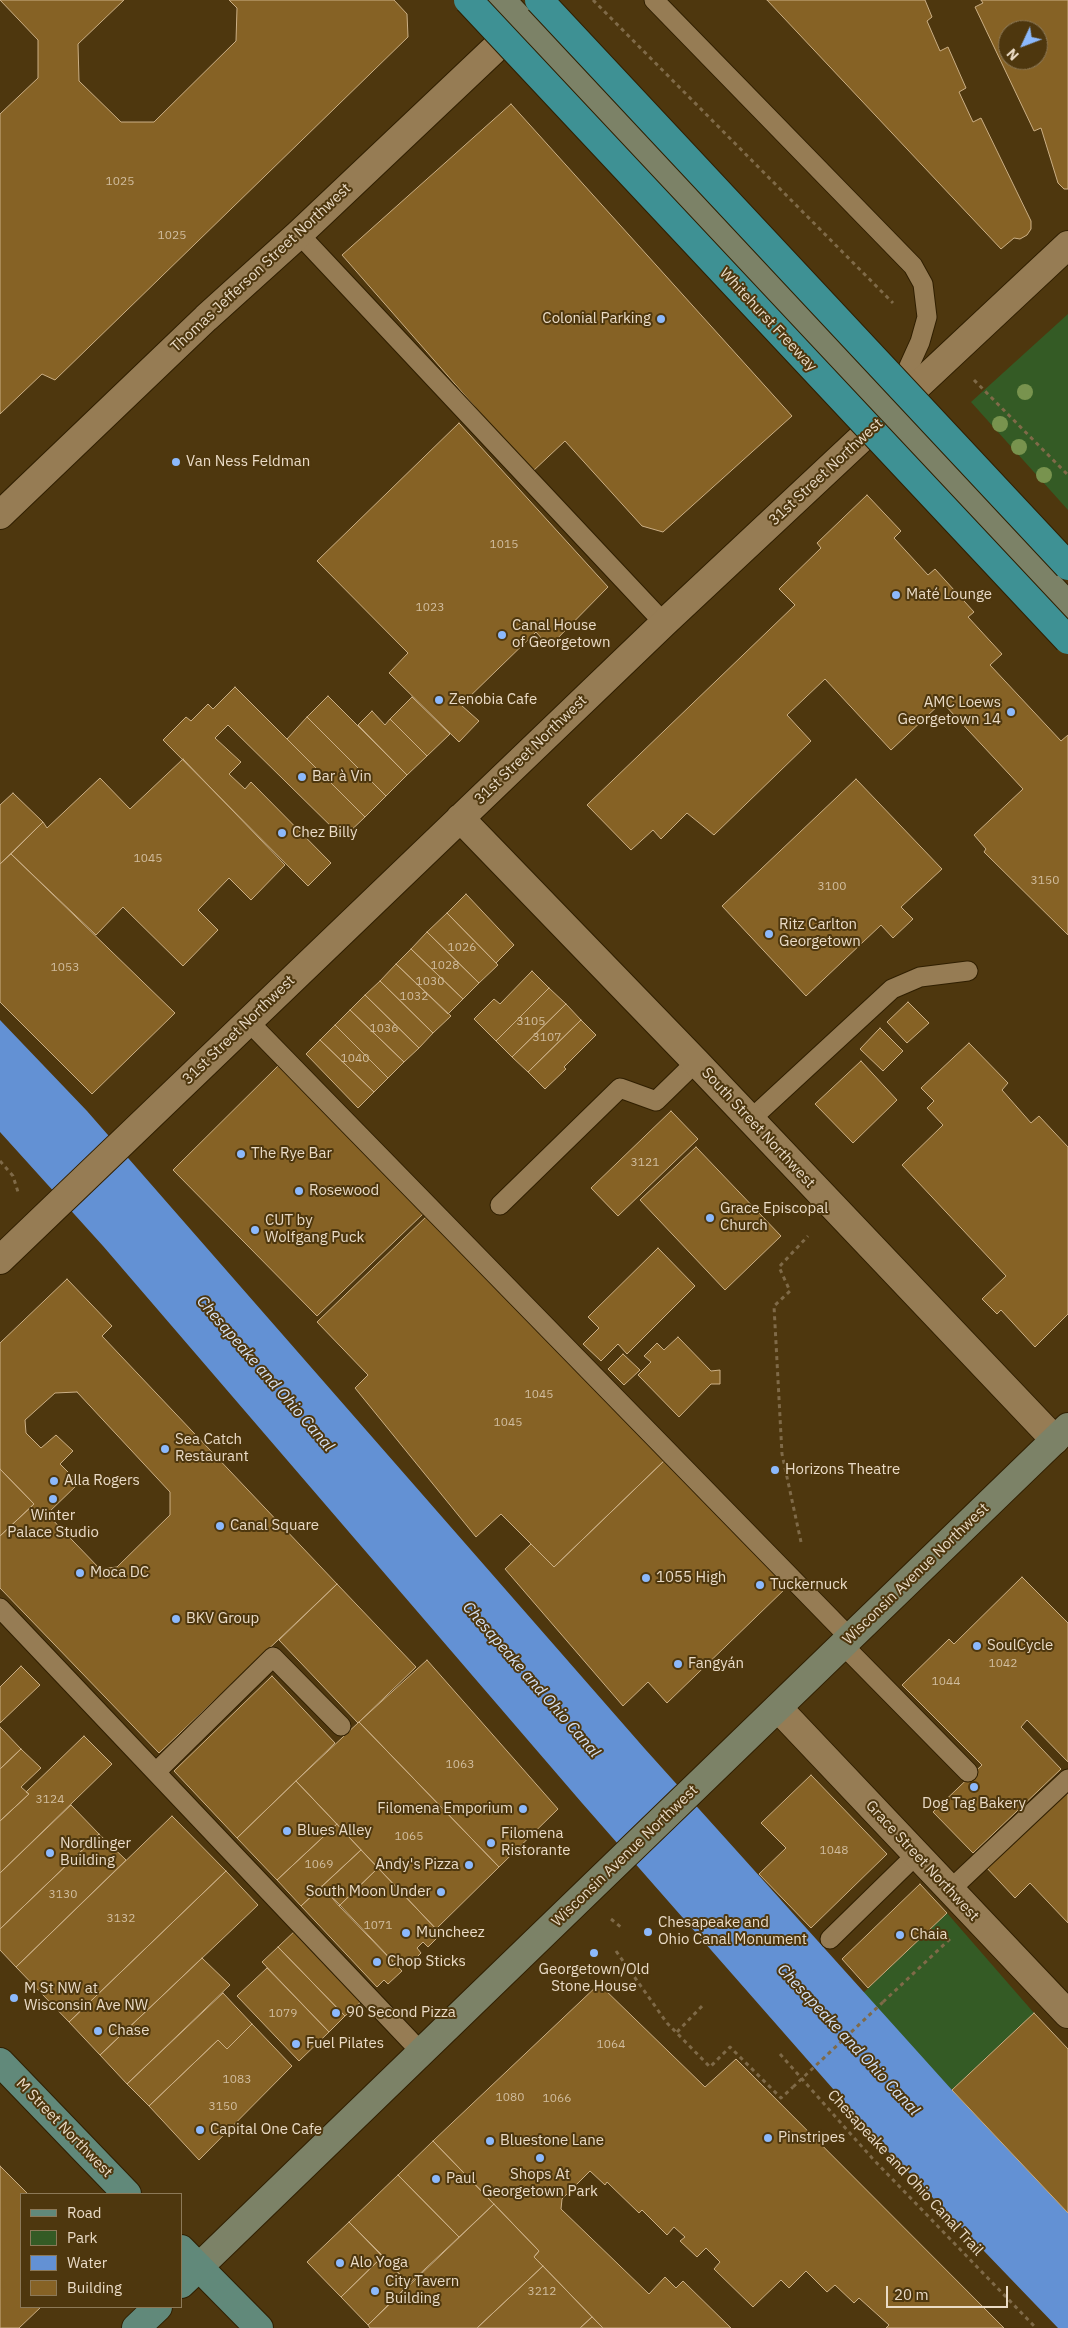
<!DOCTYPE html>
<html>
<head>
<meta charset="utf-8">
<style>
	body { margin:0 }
	#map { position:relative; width:1068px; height:2328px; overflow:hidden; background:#4e370e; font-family:"IBM Plex Sans",sans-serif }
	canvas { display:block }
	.legend { position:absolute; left:20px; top:2193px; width:162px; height:115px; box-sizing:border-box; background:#4e370e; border:1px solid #8c7958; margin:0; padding:6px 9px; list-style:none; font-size:15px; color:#eadbc6 }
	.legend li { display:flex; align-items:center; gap:10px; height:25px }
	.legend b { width:25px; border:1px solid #8c7958 }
	.north { position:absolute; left:998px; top:20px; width:50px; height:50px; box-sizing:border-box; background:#4e370e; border:1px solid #8c7958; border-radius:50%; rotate:227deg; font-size:14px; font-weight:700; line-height:20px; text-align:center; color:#eadbc6 }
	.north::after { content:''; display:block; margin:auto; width:18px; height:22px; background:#8cb9fc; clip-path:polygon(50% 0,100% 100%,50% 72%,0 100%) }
	.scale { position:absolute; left:886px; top:2286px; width:122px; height:22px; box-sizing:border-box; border:2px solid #eadbc6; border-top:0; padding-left:6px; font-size:15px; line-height:18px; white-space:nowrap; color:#eadbc6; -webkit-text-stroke:4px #4e370e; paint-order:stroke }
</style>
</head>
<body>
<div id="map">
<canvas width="1068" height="2328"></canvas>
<ul class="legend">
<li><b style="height:6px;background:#61897a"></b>Road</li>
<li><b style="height:14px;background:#345b25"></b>Park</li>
<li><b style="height:14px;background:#6391d4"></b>Water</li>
<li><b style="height:14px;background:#866225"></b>Building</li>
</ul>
<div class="north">N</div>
<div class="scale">20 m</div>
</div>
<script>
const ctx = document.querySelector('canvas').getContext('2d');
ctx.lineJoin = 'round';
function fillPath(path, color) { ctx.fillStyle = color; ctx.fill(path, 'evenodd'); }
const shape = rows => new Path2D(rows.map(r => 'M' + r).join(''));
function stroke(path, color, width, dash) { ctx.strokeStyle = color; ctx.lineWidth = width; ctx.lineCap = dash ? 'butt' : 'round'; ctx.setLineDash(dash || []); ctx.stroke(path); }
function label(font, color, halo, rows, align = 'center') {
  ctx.font = font + ' "IBM Plex Sans",sans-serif'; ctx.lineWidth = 4; ctx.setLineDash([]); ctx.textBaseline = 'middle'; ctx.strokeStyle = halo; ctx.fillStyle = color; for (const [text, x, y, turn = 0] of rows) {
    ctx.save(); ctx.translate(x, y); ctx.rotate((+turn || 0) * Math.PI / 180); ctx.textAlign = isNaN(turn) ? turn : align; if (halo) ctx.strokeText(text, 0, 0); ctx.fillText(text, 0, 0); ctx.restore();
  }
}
fillPath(shape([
	[1068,314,1068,510,971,402],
	[947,1913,1034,2013,952,2090,861,1995]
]), '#345b25');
fillPath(shape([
	[0,1020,87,1111,645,1749,952,2090,1068,2213,1068,2328,1058,2328,884,2147,582,1803,103,1246,0,1132]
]), '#6391d4');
const building = shape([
	[0,0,124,0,78,44,79,81,121,122,154,122,236,41,237,8,229,0,394,0,407,14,408,37,55,380,42,374,0,414,0,114,38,78,38,40,0,0],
	[767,0,925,0,932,17,927,21,940,51,948,47,966,88,959,92,973,122,981,118,1031,221,1031,229,1027,235,1020,239,1014,238,1001,249,767,0],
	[981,0,1068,0,1068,189,1064,189,1058,183,1041,128,1034,131,975,7,983,3,981,0],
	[1008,30,1038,30,1038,60,1008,60,1008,30],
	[511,104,792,416,663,532,642,526,565,441,532,472,342,255,511,104],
	[459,423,608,587,549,647,536,632,461,705,479,721,459,742,389,673,408,653,317,561,459,423],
	[867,495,901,531,894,538,928,575,935,569,974,612,968,617,1002,654,990,665,1061,741,1068,735,1068,935,984,852,986,849,974,835,1023,789,942,702,891,750,825,679,787,715,811,741,714,835,687,813,661,839,653,830,631,850,587,805,795,605,779,589,821,548,817,543,867,495],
	[235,687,365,817,343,838,228,725,215,738,241,762,229,774,245,789,251,782,331,863,308,886,163,740,186,717,191,721,208,704,213,709,235,687],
	[328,696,407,775,386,796,307,717,328,696],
	[412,697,450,734,427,756,390,719,412,697],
	[372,711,385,725,390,719,427,756,407,775,358,725,372,711],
	[307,717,386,796,365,817,287,739,307,717],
	[183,759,285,865,251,900,229,878,198,910,218,930,183,966,123,907,96,935,11,854,43,822,47,828,100,778,130,809,183,759],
	[856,779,942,869,901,907,913,919,893,938,881,925,806,996,722,906,856,779],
	[13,793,43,822,0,864,0,805,13,793],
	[11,854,175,1013,92,1094,0,1002,0,864,11,854],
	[466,894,514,945,496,963,447,913,466,894],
	[447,913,498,965,479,983,427,932,447,913],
	[427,932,479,983,463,999,411,949,427,932],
	[411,949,463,999,448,1014,396,964,411,949],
	[396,964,451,1016,433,1033,380,981,396,964],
	[532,971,549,988,496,1041,474,1019,494,999,500,1004,532,971],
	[380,981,433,1033,419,1048,365,995,380,981],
	[549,988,566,1004,512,1057,496,1041,549,988],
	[365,995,419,1048,404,1062,350,1010,365,995],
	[908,1002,929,1023,907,1043,887,1022,908,1002],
	[566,1004,581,1020,528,1072,512,1057,566,1004],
	[350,1010,404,1062,388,1078,335,1025,350,1010],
	[581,1020,596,1035,564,1067,566,1069,545,1089,528,1072,581,1020],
	[335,1025,388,1078,374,1092,320,1040,335,1025],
	[880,1028,903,1051,883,1071,860,1049,880,1028],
	[320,1040,374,1092,358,1108,306,1054,320,1040],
	[969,1043,1008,1083,1002,1090,1031,1123,1039,1116,1068,1147,1068,1314,1035,1347,1001,1310,997,1314,982,1299,1006,1276,902,1165,943,1125,927,1108,934,1101,921,1088,969,1043],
	[861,1061,897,1100,853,1143,815,1104,861,1061],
	[280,1064,424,1213,317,1316,173,1170,280,1064],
	[671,1111,698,1139,618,1216,591,1188,671,1111],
	[696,1147,781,1236,725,1290,640,1200,696,1147],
	[428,1215,666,1459,554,1567,501,1514,476,1537,355,1388,368,1375,317,1322,428,1215],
	[658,1248,695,1286,627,1354,618,1344,601,1361,583,1344,599,1328,588,1317,658,1248],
	[67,1279,112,1326,102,1336,337,1584,159,1753,0,1588,0,1536,34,1504,0,1469,0,1343,67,1279],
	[77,1392,170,1492,170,1515,117,1567,100,1569,47,1514,79,1483,60,1464,73,1451,56,1435,41,1448,26,1433,25,1420,55,1393,77,1392],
	[678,1337,711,1371,720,1370,720,1384,711,1384,679,1417,638,1375,651,1362,644,1356,657,1343,664,1350,678,1337],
	[623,1354,640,1370,624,1385,608,1369,623,1354],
	[666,1459,787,1587,667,1703,648,1682,623,1706,505,1569,531,1544,554,1567,666,1459],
	[0,1469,34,1504,0,1536,0,1469],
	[1022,1577,1068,1623,1068,1762,1027,1720,1021,1727,1061,1769,973,1853,933,1812,982,1765,902,1685,949,1639,954,1644,1022,1577],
	[337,1584,416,1667,358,1723,279,1640,337,1584],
	[427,1660,558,1809,499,1867,359,1722,427,1660],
	[21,1666,40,1685,0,1723,0,1687,21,1666],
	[272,1676,335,1743,237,1838,174,1771,272,1676],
	[359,1722,499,1867,436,1929,296,1781,359,1722],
	[0,1727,21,1749,0,1769,0,1727],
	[84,1736,112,1764,0,1873,0,1821,29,1794,26,1792,84,1736],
	[21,1749,41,1768,21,1787,29,1794,0,1821,0,1769,21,1749],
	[811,1775,887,1854,811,1928,759,1874,786,1848,761,1823,811,1775],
	[296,1781,337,1824,277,1880,237,1838,296,1781],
	[1068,1786,1068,1923,1030,1883,1015,1898,985,1866,1068,1786],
	[71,1805,99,1834,0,1929,0,1873,71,1805],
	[172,1816,226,1871,69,2022,16,1967,172,1816],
	[337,1824,361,1850,301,1906,277,1880,337,1824],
	[99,1834,126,1860,16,1967,0,1950,0,1929,99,1834],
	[361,1850,378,1868,339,1906,322,1886,361,1850],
	[378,1868,441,1934,428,1947,423,1942,417,1948,421,1953,408,1966,403,1961,398,1967,339,1906,378,1868],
	[226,1871,258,1905,100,2055,69,2022,226,1871],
	[920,1884,947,1913,868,1988,842,1959,920,1884],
	[322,1886,402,1971,388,1984,384,1980,377,1987,301,1906,322,1886],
	[297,1929,363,2000,345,2016,278,1947,297,1929],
	[278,1947,345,2016,329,2032,262,1962,278,1947],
	[202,1958,230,1985,127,2084,100,2055,202,1958],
	[267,1968,329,2032,299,2061,237,1996,267,1968],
	[599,1984,705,2087,736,2059,1004,2328,886,2328,889,2325,859,2298,854,2303,835,2285,827,2292,806,2271,789,2288,781,2280,753,2307,714,2269,720,2262,706,2248,697,2257,680,2241,685,2237,674,2227,667,2235,642,2210,639,2213,607,2182,605,2185,590,2171,562,2199,561,2209,649,2294,665,2277,676,2288,683,2281,731,2328,603,2328,534,2257,539,2251,433,2141,599,1984],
	[223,1993,252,2024,227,2049,218,2040,149,2106,127,2084,223,1993],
	[1034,2013,1068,2049,1068,2213,952,2090,1034,2013],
	[252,2024,292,2066,199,2160,149,2106,218,2040,227,2049,252,2024],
	[433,2141,494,2204,459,2237,398,2175,433,2141],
	[0,2166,28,2194,21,2194,21,2307,41,2307,19,2328,0,2328,0,2166],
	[398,2175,459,2237,409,2284,349,2222,398,2175],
	[494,2204,539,2251,534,2257,543,2266,477,2328,370,2328,368,2325,494,2204],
	[349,2222,383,2256,341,2297,307,2262,349,2222],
	[383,2256,409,2284,368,2325,341,2297,383,2256],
	[543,2266,592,2317,580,2328,477,2328,543,2266],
	[592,2317,603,2328,580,2328,592,2317]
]);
fillPath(building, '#866225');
stroke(building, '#cbaf85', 1);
const lane = shape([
	[654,0,913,266,923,284,927,317,920,342,896,395],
	[299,234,664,623],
	[249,1022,850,1638],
	[750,1120,892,989,920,977,968,971],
	[500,1205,620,1088,656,1101,696,1062],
	[0,1608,421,2052],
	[843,1645,968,1772],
	[156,1772,273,1657,341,1726],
	[950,1890,1068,1779],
	[830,1939,916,1855]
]);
const street = shape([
	[0,515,206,318,299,234,521,24],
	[460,818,696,1062,1055,1440],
	[0,1260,664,623,1068,245],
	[778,1708,1068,2014]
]);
const secondary = shape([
	[501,0,1068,606],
	[199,2267,1068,1427]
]);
const primary = shape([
	[0,2062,127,2194],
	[181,2249,259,2328],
	[181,2284,199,2267],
	[136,2328,158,2307]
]);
stroke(lane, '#301f01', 21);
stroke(street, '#301f01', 30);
stroke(secondary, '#301f01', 30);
stroke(primary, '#301f01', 30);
stroke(shape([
	[593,0,893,303],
	[974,380,1068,475],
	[0,1161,13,1176,18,1192],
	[801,1542,782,1454,774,1306,790,1291,779,1267,808,1236],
	[611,1919,622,1928],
	[616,1951,667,2023,710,2067,730,2047,781,2098,793,2087],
	[883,2002,950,1939],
	[677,2032,704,2004],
	[780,2054,872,2158,1036,2328]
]), '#7f6a48', 3, [4, 4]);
stroke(lane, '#967c54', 19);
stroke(street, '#967c54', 28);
stroke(secondary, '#7c8267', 28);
stroke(primary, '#61897a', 28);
const highwayBridge = shape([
	[468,0,1068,640],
	[539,0,1068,566]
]);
stroke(highwayBridge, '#301f01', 30, []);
stroke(shape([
	[793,2087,883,2002]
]), '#7f6a48', 3, [4, 4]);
stroke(highwayBridge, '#3e9194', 28);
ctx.fillStyle = '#78934e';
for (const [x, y] of [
	[1025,392],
	[1000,424],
	[1019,447],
	[1044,475]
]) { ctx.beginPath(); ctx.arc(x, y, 8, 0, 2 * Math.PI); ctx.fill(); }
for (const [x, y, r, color] of [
	[661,319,5,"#8cb9fc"],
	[176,462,5,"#8cb9fc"],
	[896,595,5,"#8cb9fc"],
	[502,635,5,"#8cb9fc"],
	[439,700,5,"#8cb9fc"],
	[1011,712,5,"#8cb9fc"],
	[302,777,5,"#8cb9fc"],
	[282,833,5,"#8cb9fc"],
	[769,934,5,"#8cb9fc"],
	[241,1154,5,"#8cb9fc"],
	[299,1191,5,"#8cb9fc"],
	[710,1218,5,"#8cb9fc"],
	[255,1230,5,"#8cb9fc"],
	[165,1449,5,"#8cb9fc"],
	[775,1470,5,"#8cb9fc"],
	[54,1481,5,"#8cb9fc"],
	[53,1499,5,"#8cb9fc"],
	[220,1526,5,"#8cb9fc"],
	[80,1573,5,"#8cb9fc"],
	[646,1578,5,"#8cb9fc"],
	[760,1585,5,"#8cb9fc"],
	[176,1619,5,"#8cb9fc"],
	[977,1646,5,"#8cb9fc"],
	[678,1664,5,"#8cb9fc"],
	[974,1787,5,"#8cb9fc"],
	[523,1809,5,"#8cb9fc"],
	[287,1831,5,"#8cb9fc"],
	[491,1843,5,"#8cb9fc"],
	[50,1853,5,"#8cb9fc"],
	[469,1865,5,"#8cb9fc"],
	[441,1892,5,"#8cb9fc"],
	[648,1932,5,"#8cb9fc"],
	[406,1933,5,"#8cb9fc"],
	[900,1935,5,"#8cb9fc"],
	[594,1953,5,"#8cb9fc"],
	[377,1962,5,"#8cb9fc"],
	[14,1998,5,"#8cb9fc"],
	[336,2013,5,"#8cb9fc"],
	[98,2031,5,"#8cb9fc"],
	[296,2044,5,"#8cb9fc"],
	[200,2130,5,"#8cb9fc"],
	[768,2138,5,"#8cb9fc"],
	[490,2141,5,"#8cb9fc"],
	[540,2158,5,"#8cb9fc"],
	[436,2179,5,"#8cb9fc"],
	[340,2263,5,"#8cb9fc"],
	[375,2291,5,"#8cb9fc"]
]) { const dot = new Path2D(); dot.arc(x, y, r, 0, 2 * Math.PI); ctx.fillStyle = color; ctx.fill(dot); stroke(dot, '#4e370e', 2); }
label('12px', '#d1bd9e', null, [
	["1025",120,182],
	["1025",172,236],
	["1015",504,545],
	["1023",430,608],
	["1045",148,859],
	["3150",1045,881],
	["3100",832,887],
	["1026",462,948],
	["1028",445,966],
	["1053",65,968],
	["1030",430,982],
	["1032",414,997],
	["3105",531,1022],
	["1036",384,1029],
	["3107",547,1038],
	["1040",355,1059],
	["3121",645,1163],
	["1045",539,1395],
	["1045",508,1423],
	["1042",1003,1664],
	["1044",946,1682],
	["1063",460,1765],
	["3124",50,1800],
	["1065",409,1837],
	["1048",834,1851],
	["1069",319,1865],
	["3130",63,1895],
	["3132",121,1919],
	["1071",378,1926],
	["1079",283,2014],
	["1064",611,2045],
	["1083",237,2080],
	["1080",510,2098],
	["1066",557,2099],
	["3150",223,2107],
	["3212",542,2292]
]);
label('15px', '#eadbc6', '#4e370e', [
	["Thomas Jefferson Street Northwest",261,268,-43],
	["Whitehurst Freeway",768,320,47],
	["31st Street Northwest",826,472,-43],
	["31st Street Northwest",531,750,-44],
	["31st Street Northwest",239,1030,-44],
	["South Street Northwest",758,1128,47],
	["Wisconsin Avenue Northwest",916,1574,-44],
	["Wisconsin Avenue Northwest",625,1856,-44],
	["Grace Street Northwest",922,1861,47],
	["M Street Northwest",64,2128,46],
	["Chesapeake and Ohio Canal Trail",905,2173,47]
]);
label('15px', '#eadbc6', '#4e370e', [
	["Colonial Parking",651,319,"right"],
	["Van Ness Feldman",186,462],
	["Maté Lounge",906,595],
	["Canal House",512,626],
	["of Georgetown",512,643],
	["Zenobia Cafe",449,700],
	["AMC Loews",1001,703,"right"],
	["Georgetown 14",1001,720,"right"],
	["Bar à Vin",312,777],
	["Chez Billy",292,833],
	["Ritz Carlton",779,925],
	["Georgetown",779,942],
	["The Rye Bar",251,1154],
	["Rosewood",309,1191],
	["Grace Episcopal",720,1209],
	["Church",720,1226],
	["CUT by",265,1221],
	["Wolfgang Puck",265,1238],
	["Sea Catch",175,1440],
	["Restaurant",175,1457],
	["Horizons Theatre",785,1470],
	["Alla Rogers",64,1481],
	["Winter",53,1516,"center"],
	["Palace Studio",53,1533,"center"],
	["Canal Square",230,1526],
	["Moca DC",90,1573],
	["1055 High",656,1578],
	["Tuckernuck",770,1585],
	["BKV Group",186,1619],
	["SoulCycle",987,1646],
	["Fangyán",688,1664],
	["Dog Tag Bakery",974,1804,"center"],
	["Filomena Emporium",513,1809,"right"],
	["Blues Alley",297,1831],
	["Filomena",501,1834],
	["Ristorante",501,1851],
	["Nordlinger",60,1844],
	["Building",60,1861],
	["Andy's Pizza",459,1865,"right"],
	["South Moon Under",431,1892,"right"],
	["Chesapeake and",658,1923],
	["Ohio Canal Monument",658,1940],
	["Muncheez",416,1933],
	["Chaia",910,1935],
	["Chop Sticks",387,1962],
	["Georgetown/Old",594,1970,"center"],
	["Stone House",594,1987,"center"],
	["M St NW at",24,1989],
	["Wisconsin Ave NW",24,2006],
	["90 Second Pizza",346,2013],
	["Chase",108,2031],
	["Fuel Pilates",306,2044],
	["Capital One Cafe",210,2130],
	["Pinstripes",778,2138],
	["Bluestone Lane",500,2141],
	["Shops At",540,2175,"center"],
	["Georgetown Park",540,2192,"center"],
	["Paul",446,2179],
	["Alo Yoga",350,2263],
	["City Tavern",385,2282],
	["Building",385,2299]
], 'left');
label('italic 16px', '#d6e2f5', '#4e370e', [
	["Chesapeake and Ohio Canal",265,1374,49],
	["Chesapeake and Ohio Canal",531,1680,49],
	["Chesapeake and Ohio Canal",848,2040,47]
]);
</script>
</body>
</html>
